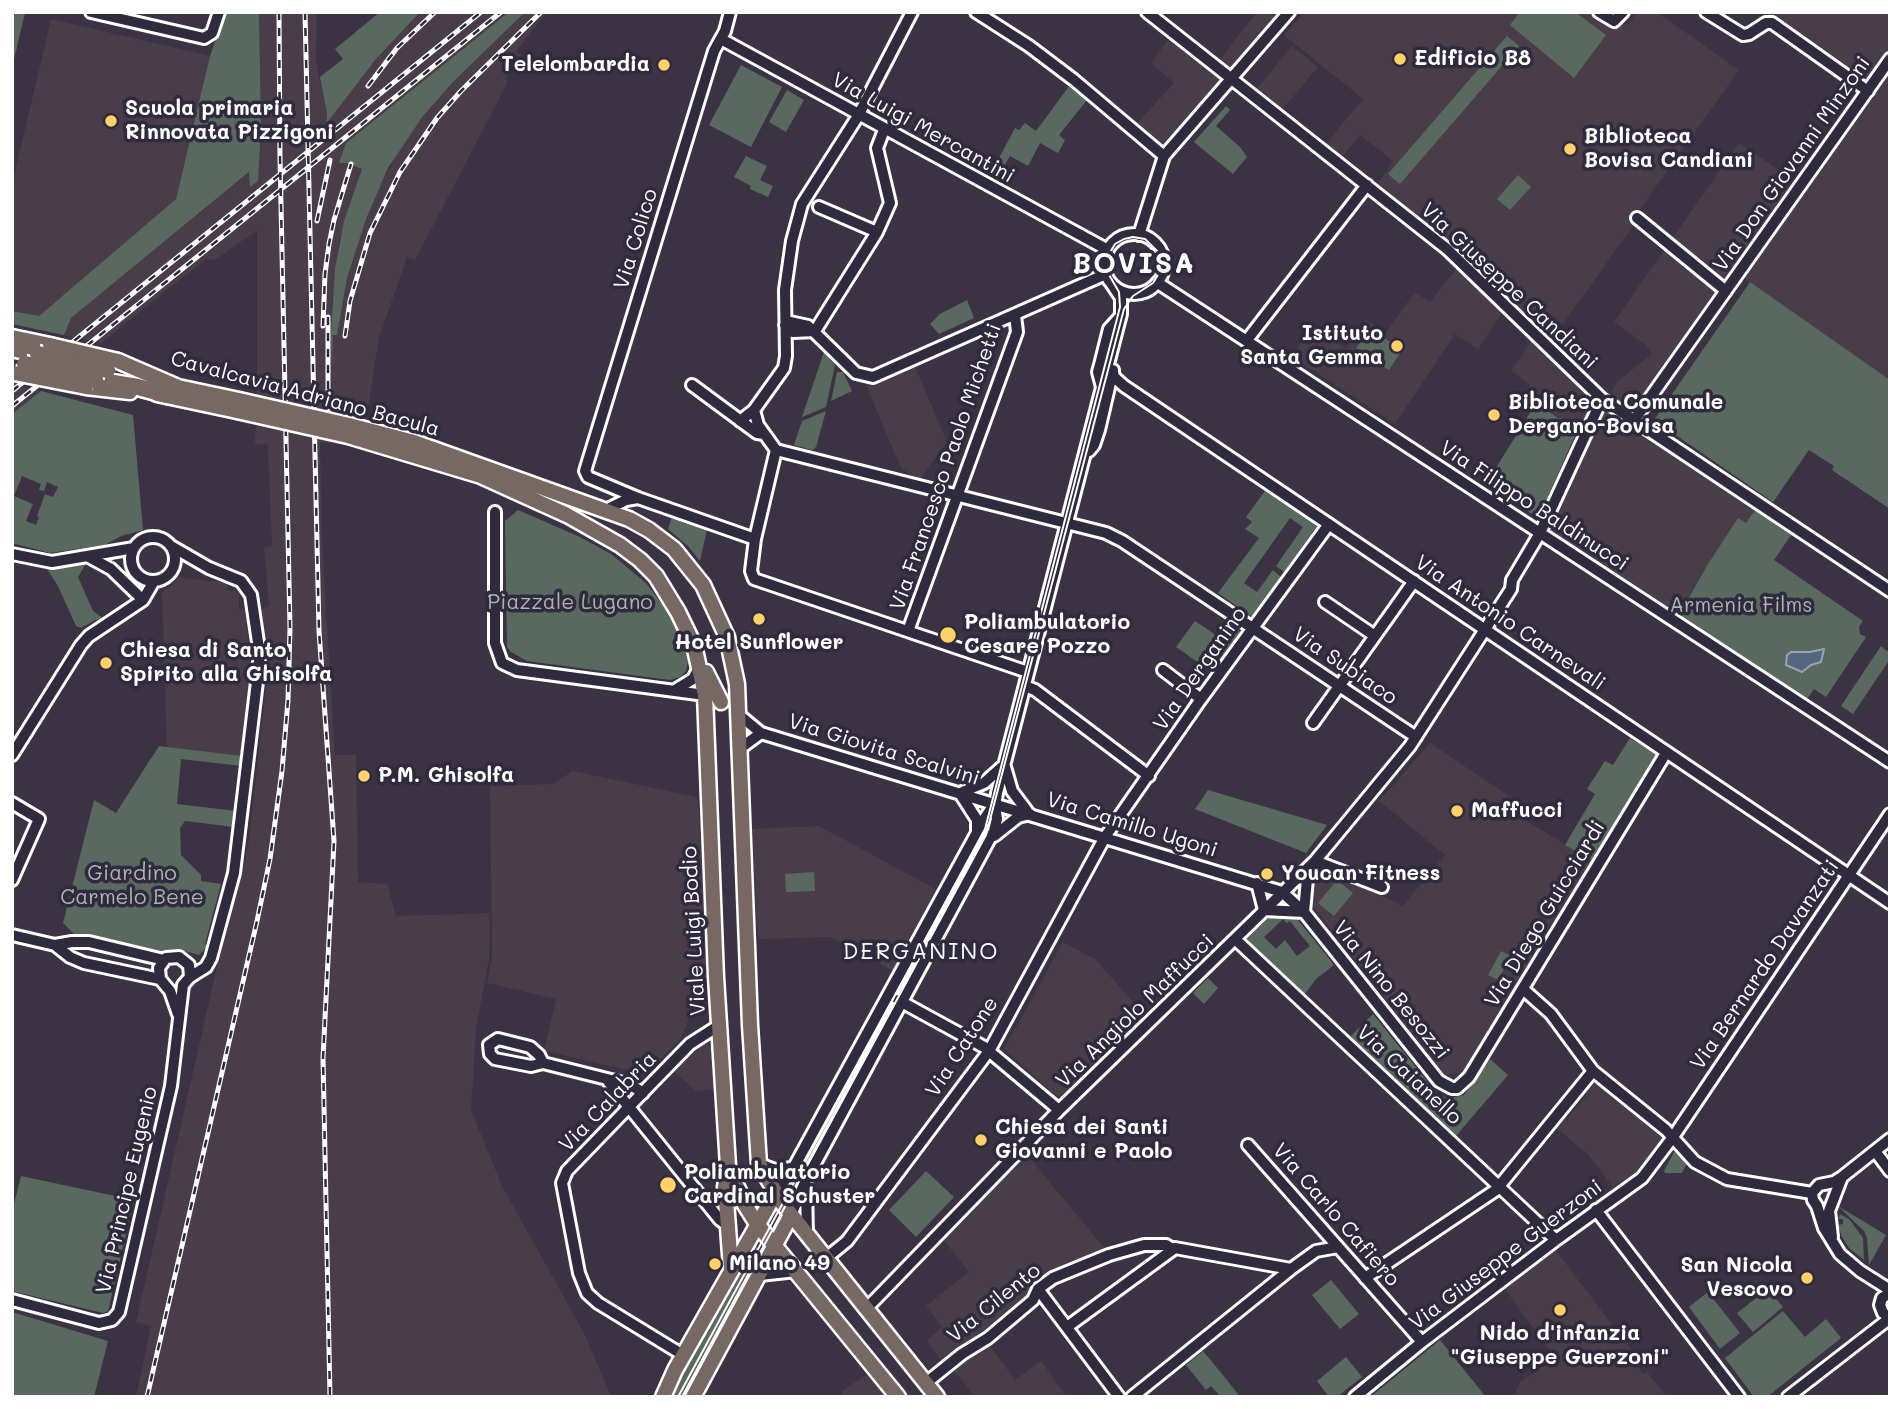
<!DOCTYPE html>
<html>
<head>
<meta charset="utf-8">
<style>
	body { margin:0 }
	#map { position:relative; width:1902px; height:1409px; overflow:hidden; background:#3b3343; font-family:Mali,sans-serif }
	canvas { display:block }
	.frame { position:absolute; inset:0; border:14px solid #fff; pointer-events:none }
</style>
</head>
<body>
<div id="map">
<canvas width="1902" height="1409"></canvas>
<div class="frame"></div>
</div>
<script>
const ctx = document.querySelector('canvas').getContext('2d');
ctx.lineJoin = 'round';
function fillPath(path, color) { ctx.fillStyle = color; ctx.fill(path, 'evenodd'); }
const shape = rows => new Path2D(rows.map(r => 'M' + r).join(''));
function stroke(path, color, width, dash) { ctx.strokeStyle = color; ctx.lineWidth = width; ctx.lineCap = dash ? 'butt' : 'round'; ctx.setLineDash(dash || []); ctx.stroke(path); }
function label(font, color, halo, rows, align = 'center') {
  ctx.font = font + ' Mali,sans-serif'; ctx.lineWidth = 7; ctx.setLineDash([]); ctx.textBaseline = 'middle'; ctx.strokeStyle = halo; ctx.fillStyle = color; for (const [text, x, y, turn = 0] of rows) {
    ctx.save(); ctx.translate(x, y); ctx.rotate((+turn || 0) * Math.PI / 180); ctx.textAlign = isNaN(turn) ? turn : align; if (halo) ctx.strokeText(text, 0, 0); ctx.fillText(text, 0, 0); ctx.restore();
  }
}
fillPath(shape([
	[259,12,317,12,316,62,327,114,326,123,376,59,420,12,509,12,346,143,347,163,362,169,339,241,332,303,332,355,333,335,337,335,341,302,354,251,376,194,400,148,423,116,453,82,525,12,547,12,516,51,523,57,505,79,508,82,415,260,407,257,379,338,368,408,351,406,348,445,320,442,322,541,335,755,356,755,358,882,387,884,396,916,490,913,489,960,476,1028,471,1110,502,1186,585,1335,611,1397,136,1397,151,1326,136,1322,217,967,243,869,249,840,269,658,261,609,269,606,264,547,272,546,268,445,255,444,257,395,257,230,215,260,206,259,101,343,64,335,71,318,250,172,250,187,261,125],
	[1257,12,1289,12,1161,153,1132,129,1174,83,1151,63,1173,33,1215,66],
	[1305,12,1592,12,1608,24,1618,25,1628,24,1637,12,1657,12,1739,70,1633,219,1636,222,1563,324,1550,315,1540,329,1461,252,1377,185,1393,161,1360,135,1341,158,1325,145,1363,99,1284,35],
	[1769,12,1890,12,1890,380,1738,274,1635,419,1759,503,1746,523,1738,519,1708,564,1675,621,1540,533,1585,436,1524,395,1530,385,1511,371,1535,335,1606,401,1618,381,1652,354,1645,344,1614,322,1739,143,1801,185,1866,91,1771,22,1765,17],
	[51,19,210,56,176,199,39,316,12,311,12,185],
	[1292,46,1318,67,1278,115,1252,95],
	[1458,267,1504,310,1478,349,1455,334,1395,424,1291,356,1313,327,1346,349,1366,320,1386,333,1411,297,1416,293,1430,302],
	[912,360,947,442,919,480,901,468,865,383,866,378],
	[12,384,41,391,12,414],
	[176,577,228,583,227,590,236,591,239,594,239,609,245,610,249,648,256,655,243,756,167,747,162,592,174,584],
	[1430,743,1525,807,1520,817,1593,861,1548,930,1463,1073,1445,1075,1312,905,1311,895,1313,879,1320,873,1363,886,1403,906,1445,855,1378,800,1381,799],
	[572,771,693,796,698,800,708,978,680,1040,645,1074,544,1051,556,999,487,983,492,958,490,786,554,784],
	[819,826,937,890,893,971,831,937,758,939,752,829],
	[1063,942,1095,959,1146,1017,1061,1100,1004,1049],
	[699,1041,715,1047,721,1088,696,1091,670,1068],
	[1594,1079,1667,1138,1629,1182,1625,1179,1621,1185,1618,1183,1613,1188,1588,1154,1556,1128,1563,1119,1566,1120,1587,1095,1584,1092],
	[1023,1150,1107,1251,1037,1287,944,1365,927,1340,942,1327,926,1306,969,1272,941,1237],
	[1554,1248,1641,1363,1638,1367,1643,1374,1647,1372,1667,1397,1514,1396,1520,1382,1555,1358,1504,1288],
	[987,1342,1015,1380,1041,1361,1067,1397,975,1397,950,1366],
	[873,1370,895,1397,845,1397,841,1392]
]), '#493d4a');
fillPath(shape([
	[12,12,25,13,12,68],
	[225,12,259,12,261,125,258,181,250,187,249,172,71,318,64,335,12,324,12,311,39,316,176,199,210,56],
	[380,12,420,12,376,59,326,124,327,114,320,77,343,59,335,49],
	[509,12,525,12,453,82,423,116,388,168,366,219,347,278,337,335,333,335,332,366,331,332,335,269,344,221,362,169,347,163,339,163,346,143],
	[1520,12,1575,12,1606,35,1574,78,1510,25],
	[1507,36,1519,46,1400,184,1388,174],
	[741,65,782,87,751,147,709,125],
	[1070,85,1087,100,1059,135,1065,140,1058,153,1040,143,1028,166,1010,156,1000,173,1003,175,1000,180,990,175,1015,128,1019,130,1025,123,1036,131],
	[787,90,804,100,786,132,769,122],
	[1226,106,1230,110,1216,126,1240,147,1247,157,1233,174,1194,142],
	[746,156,767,166,760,180,773,186,768,197,750,189,751,186,734,177],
	[1518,175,1531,187,1510,210,1497,199],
	[1750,282,1890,380,1890,509,1832,470,1834,466,1809,450,1773,502,1654,420],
	[967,300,974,318,939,334,930,324,940,314],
	[1370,328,1402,350,1389,370,1356,348],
	[824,352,835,365,826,407,802,417],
	[837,372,843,372,852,391,831,401],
	[41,391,133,415,143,530,121,536,105,545,50,553,12,543,12,414],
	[22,476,41,484,39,490,44,491,47,482,58,487,53,497,45,494,37,516,39,517,36,525,26,521,33,504,14,496],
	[1536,403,1577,431,1539,516,1535,516,1486,484],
	[826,411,816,447,812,450,794,445,802,421],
	[1265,491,1317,526,1284,572,1276,566,1303,527,1290,518,1244,583,1257,592,1273,570,1281,577,1252,617,1218,593,1259,538,1245,529,1252,522,1246,517],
	[518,510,580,537,611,554,646,583,671,616,684,643,688,661,686,671,680,677,670,680,527,661,511,652,507,647,505,521],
	[1755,510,1791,535,1774,560,1863,621,1859,627,1860,634,1866,637,1826,697,1814,689,1807,699,1679,615,1708,564,1738,518,1746,523],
	[672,516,707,529,700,561,688,546,668,529],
	[87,562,78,577,93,611,104,619,95,620,81,628,76,626,58,586,47,569],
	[1195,621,1223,640,1233,627,1242,633,1213,673,1176,647],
	[1881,646,1887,651,1890,648,1890,659,1853,714,1841,706],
	[1630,738,1658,756,1593,861,1565,845,1595,794,1587,789,1605,761,1613,765],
	[159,746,243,756,242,766,181,759,177,804,236,811,234,827,185,821,180,828,181,855,201,875,201,881,221,884,205,944,207,947,199,955,177,949,156,952,106,939,74,934,63,923,94,800,116,813],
	[1208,790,1286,813,1327,825,1306,853,1195,809],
	[977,842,984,846,903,992,897,989],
	[814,872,815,891,786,892,785,874],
	[1337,880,1353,893,1334,916,1318,903],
	[1294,915,1334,965,1316,979,1304,995,1247,944,1246,940,1269,917],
	[1283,919,1287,923,1290,921,1310,946,1297,956,1285,940,1276,949,1264,937],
	[1501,951,1511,956,1498,980,1488,975],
	[1208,978,1218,988,1204,1004,1193,993],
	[888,1006,894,1009,797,1192,792,1190,793,1186,791,1185],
	[1373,1014,1438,1095,1450,1098,1464,1095,1490,1059,1508,1075,1456,1136,1350,1037],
	[1680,1149,1689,1159,1682,1173,1665,1173,1664,1171,1674,1152],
	[926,1171,954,1197,916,1237,889,1210],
	[21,1176,134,1200,108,1311,103,1313,12,1291,12,1212],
	[1838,1206,1886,1235,1869,1265,1867,1238,1864,1231],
	[1840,1214,1850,1220,1863,1238,1864,1260,1849,1248,1842,1237,1838,1225,1843,1224,1843,1219,1838,1219],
	[754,1244,764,1255,687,1397,669,1397],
	[1331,1280,1359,1314,1340,1329,1312,1295],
	[1768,1289,1783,1307,1753,1332,1737,1313],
	[1708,1292,1740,1333,1720,1349,1689,1307],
	[1783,1311,1805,1337,1826,1319,1841,1338,1767,1397,1754,1397,1725,1358],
	[12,1312,108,1341,94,1397,12,1397],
	[1440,1340,1486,1397,1370,1397,1385,1385],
	[1203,1351,1227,1380,1240,1397,1221,1397,1211,1386,1206,1390,1186,1365],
	[1346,1357,1362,1377,1337,1397,1329,1397,1317,1381]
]), '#5a6960');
const water = shape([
	[1824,649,1821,662,1811,665,1802,672,1786,665,1787,655,1791,652,1810,652,1824,649]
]);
fillPath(water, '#556680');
stroke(water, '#99a3b3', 2);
stroke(shape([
	[809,203,819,207]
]), '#4f4756', 10, [10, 5]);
const minor = shape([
	[91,12,204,38,212,33,219,12],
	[730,12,725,31,714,51,585,471,588,477,638,498,755,539],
	[976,12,1029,46,1074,80,1164,156],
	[1147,12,1447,249,1602,399,1890,591],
	[1599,12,1614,21,1623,12],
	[1706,12,1743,35,1749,34,1766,23,1772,23,1868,91],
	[721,39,1108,250],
	[819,207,877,232],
	[1637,218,1726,291],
	'1104 264a30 30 0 1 1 60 0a30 30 0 1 1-60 0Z',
	[1139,235,1164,156,1289,12],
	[1158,283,1890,762],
	[785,325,790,322,808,326,856,373,873,377,1106,274],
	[785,325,793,332,815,331],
	[815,331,877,232,890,203,877,148,884,130],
	[1247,340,1367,185],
	[1113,372,1114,377,1124,386,1890,903],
	[692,385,757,433,764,434],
	[1102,387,1098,372,1101,361,1109,329,1119,318],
	[754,410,758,425,776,450,1106,533,1122,541,1416,737],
	[1635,419,1890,59],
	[740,421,754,410,784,368,786,356,785,290,792,241,802,204,858,116,912,12],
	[776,450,755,539,751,571,754,579,1028,672],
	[1089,451,1094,445,1099,430,1113,370],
	[608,509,626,500,638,498],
	[495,512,495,643,502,663,517,670,705,695],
	'131 559a22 22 0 1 1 44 0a22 22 0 1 1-44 0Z',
	[12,554,52,562,134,548],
	[89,557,111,569,143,600],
	[1325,602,1375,636],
	[908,631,1017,332,1015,315],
	[1163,670,1201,699],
	[1025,686,1035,690,1149,776],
	[675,690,693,679,700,666],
	[738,714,761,733,1282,892,1304,912,1439,1081,1452,1088,1457,1088,1469,1077,1666,753],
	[1313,723,1414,581],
	[738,750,761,733],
	[12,755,81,645,89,636,143,600,154,581],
	[1005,767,1012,791,1027,811],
	[960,793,984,783,1002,767],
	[961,795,977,820,977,832],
	[12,803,39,819,12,880],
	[994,836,1018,817,1030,814],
	[1315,861,1382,887],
	[1257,883,1264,910],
	[1264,910,1304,912],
	[1304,912,1308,868],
	[12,935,55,945,70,957,84,963,160,979],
	[1235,939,1556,1240],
	[55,945,72,942,89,942,164,960],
	[1523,989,1551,1014,1593,1071,1666,1130,1695,1162,1727,1179,1812,1193],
	[898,1000,984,1047,1059,1110],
	[178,1014,170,991,160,979,159,968,166,958,179,957,189,965,190,977],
	[543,1063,539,1055,530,1047,498,1039,489,1045,490,1054,495,1059,531,1066,543,1063,631,1085,643,1093],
	[608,1081,720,1220,727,1225],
	[1248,1145,1422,1342],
	[1875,1151,1890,1171],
	[759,1164,778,1171,794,1167],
	[806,1186,807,1236],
	[1812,1193,1813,1200,1817,1206,1824,1228,1840,1254,1860,1271,1890,1290],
	[1812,1193,1819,1185,1834,1182,1842,1177,1890,1139],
	[775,1194,794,1167,985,818,995,803],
	[1596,1210,1739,1397],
	[791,1215,806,1180,994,831,997,819,995,806,997,793,1121,314,1121,298,1111,283],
	[1832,1237,1829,1211,1842,1177],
	[825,1259,847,1241,989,1051,1105,837,1201,699,1329,524],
	[760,1275,796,1271],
	[1365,1278,1496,1190,1593,1071],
	[1038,1289,1119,1397],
	[1890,1293,1882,1298,1880,1305,1883,1313,1890,1317],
	[12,1300,99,1323,112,1320,119,1312,171,1086,183,985,190,977,206,967,211,958,234,873,259,665,259,649,251,595,241,581,209,568,171,546],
	[866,1309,1059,1110,1315,861,1410,746,1511,589,1512,580,1540,533,1602,399],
	[1067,1327,1175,1248,1291,1269],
	[683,1355,598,1303,587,1293,579,1273,562,1183,567,1171,652,1083,690,1044,715,1028,719,1023],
	[926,1383,962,1354,988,1338,1033,1300,1038,1289,1053,1278,1109,1255,1144,1245,1166,1245,1172,1249],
	[1132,1397,1291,1269,1316,1251,1338,1247],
	[1355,1397,1422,1342,1556,1240,1642,1178,1673,1137,1890,814],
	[1788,1397,1890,1318]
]);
const major = shape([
	[12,337,50,345],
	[118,361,178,387,239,400],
	[86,387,130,392],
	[157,394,237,411],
	[349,425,414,442,629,519,649,530,674,549,703,585,727,637,737,684,750,1025,759,1164,782,1203,937,1397],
	[348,436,481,476,567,515,620,545,640,560,656,576,678,612,694,645,705,695,716,977,728,1166,745,1205,757,1224,898,1397],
	[706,672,721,702],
	[728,1168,725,1187,731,1268],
	[663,1397,675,1370,775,1194],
	[693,1397,791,1215]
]);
const highway = shape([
	[12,348,38,354],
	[95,380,138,387,168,395]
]);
stroke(minor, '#fff', 16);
stroke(major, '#fff', 19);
stroke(highway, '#fff', 21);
stroke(minor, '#2f2a3d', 10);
stroke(major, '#776864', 14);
stroke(highway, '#776864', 16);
stroke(shape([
	[678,1397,985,829,1120,307,1119,292,1108,273,1108,256,1115,244,1124,239,1133,237,1145,239,1158,252,1160,271,1153,283,1133,296,1124,309,986,835,682,1397]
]), '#fff', 2);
const rail = shape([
	[305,12,319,631,334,841,323,1058,330,1397],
	[368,86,397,48,435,12],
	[317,221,330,160],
	[328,317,328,411],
	[323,326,325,274,329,244,334,220,351,164],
	[345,336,350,301,370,233,400,172,437,118,461,91,541,12],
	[12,391,481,12],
	[12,406,501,12],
	[147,1397,257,921,270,859,282,771,288,700,290,628,280,158,279,12]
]);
stroke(rail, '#fff', 5);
stroke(rail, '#2f2a3d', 2.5, [8]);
const majorBridge = shape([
	[50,345,118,361],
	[14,373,86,387],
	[239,400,349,425],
	[237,411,348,436]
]);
const highwayBridge = shape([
	[38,354,107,370],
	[25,364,95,380]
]);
stroke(majorBridge, '#fff', 19, []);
stroke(highwayBridge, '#fff', 21, []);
stroke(majorBridge, '#776864', 14);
stroke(highwayBridge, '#776864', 16);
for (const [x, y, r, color] of [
	[1400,59,7,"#ffd166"],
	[664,65,7,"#ffd166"],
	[111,121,7,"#ffd166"],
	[1570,149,7,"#ffd166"],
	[1397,346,7,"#ffd166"],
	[1494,415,7,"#ffd166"],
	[759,619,7,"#ffd166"],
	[948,635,9,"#ffd166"],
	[106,663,7,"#ffd166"],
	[364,776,7,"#ffd166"],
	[1457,811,7,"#ffd166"],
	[1267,874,7,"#ffd166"],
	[981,1140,7,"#ffd166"],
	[668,1185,9,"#ffd166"],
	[715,1264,7,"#ffd166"],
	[1807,1278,7,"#ffd166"],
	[1560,1310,7,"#ffd166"]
]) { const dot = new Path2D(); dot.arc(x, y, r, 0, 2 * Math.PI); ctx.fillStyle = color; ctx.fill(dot); stroke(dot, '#2f2a3d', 2.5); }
label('bold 21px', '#fff', '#2f2a3d', [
	["Edificio B8",1414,59],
	["Telelombardia",650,65,"right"],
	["Scuola primaria",125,109],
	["Rinnovata Pizzigoni",125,133],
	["Biblioteca",1584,137],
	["Bovisa Candiani",1584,161],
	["Istituto",1383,334,"right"],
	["Santa Gemma",1383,358,"right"],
	["Biblioteca Comunale",1508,403],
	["Dergano-Bovisa",1508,427],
	["Poliambulatorio",964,623],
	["Cesare Pozzo",964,647],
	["Hotel Sunflower",759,643,"center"],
	["Chiesa di Santo",120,651],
	["Spirito alla Ghisolfa",120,675],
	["P.M. Ghisolfa",378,776],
	["Maffucci",1471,811],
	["Youcan Fitness",1281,874],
	["Chiesa dei Santi",995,1128],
	["Giovanni e Paolo",995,1152],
	["Poliambulatorio",684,1173],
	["Cardinal Schuster",684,1197],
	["Milano 49",729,1264],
	["San Nicola",1793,1266,"right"],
	["Vescovo",1793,1290,"right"],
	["Nido d'infanzia",1560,1334,"center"],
	["\"Giuseppe Guerzoni\"",1560,1358,"center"]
], 'left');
label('21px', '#fff', '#2f2a3d', [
	["Via Luigi Mercantini",923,128,29],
	["Via Don Giovanni Minzoni",1792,164,-55],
	["Via Colico",636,239,-73],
	["Via Giuseppe Candiani",1509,286,43],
	["Cavalcavia Adriano Bacula",305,394,15],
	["Via Francesco Paolo Michetti",946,467,-71],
	["Via Filippo Baldinucci",1534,506,33],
	["Via Antonio Carnevali",1510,623,34],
	["Via Subiaco",1345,666,34],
	["Via Derganino",1200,669,-55],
	["Via Giovita Scalvini",884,750,17],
	["Via Camillo Ugoni",1132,825,17],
	["Via Diego Guicciardi",1545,914,-59],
	["Viale Luigi Bodio",694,931,-93],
	["Via Bernardo Davanzati",1765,965,-56],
	["Via Nino Besozzi",1391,990,51],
	["Via Angiolo Maffucci",1135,1011,-44],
	["Via Catone",962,1047,-57],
	["Via Caianello",1409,1075,43],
	["Via Calabria",608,1102,-46],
	["Via Principe Eugenio",127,1190,-77],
	["Via Carlo Cafiero",1336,1215,49],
	["Via Giuseppe Guerzoni",1506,1255,-37],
	["Via Cilento",994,1303,-39]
]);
label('21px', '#acb4b0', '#2f2a3d', [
	["Piazzale Lugano",570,603],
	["Armenia Films",1741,606],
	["Giardino",132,874],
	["Carmelo Bene",132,898]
]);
ctx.letterSpacing = '2px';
label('23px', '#fff', '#2f2a3d', [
	["DERGANINO",921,952]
]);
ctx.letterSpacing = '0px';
ctx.letterSpacing = '2px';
label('bold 28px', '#fff', '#2f2a3d', [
	["BOVISA",1134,264]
]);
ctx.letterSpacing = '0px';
</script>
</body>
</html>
